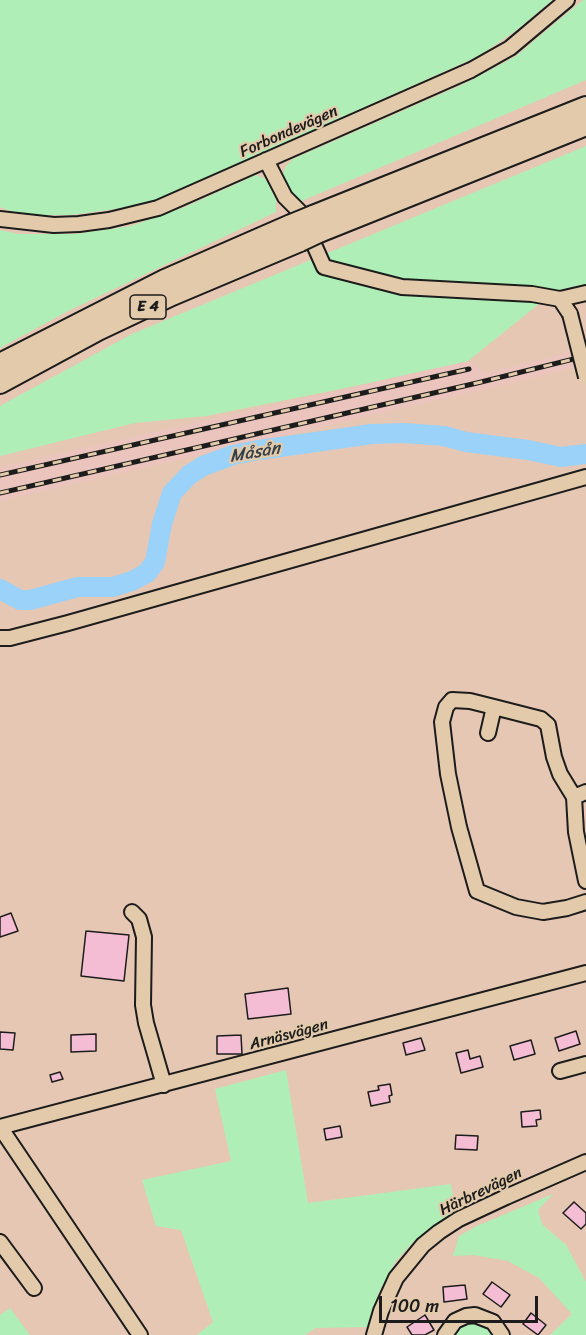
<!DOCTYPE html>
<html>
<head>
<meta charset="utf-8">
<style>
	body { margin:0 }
	#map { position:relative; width:586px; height:1335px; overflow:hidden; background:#e6c7b3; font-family:Sriracha,sans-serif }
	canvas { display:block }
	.scale { position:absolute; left:379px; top:1296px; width:159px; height:27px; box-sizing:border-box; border:3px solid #1c1c1c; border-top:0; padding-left:8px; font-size:18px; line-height:21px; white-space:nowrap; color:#1c1c1c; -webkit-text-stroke:4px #e2caab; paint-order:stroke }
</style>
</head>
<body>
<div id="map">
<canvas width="586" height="1335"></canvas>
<div class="scale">100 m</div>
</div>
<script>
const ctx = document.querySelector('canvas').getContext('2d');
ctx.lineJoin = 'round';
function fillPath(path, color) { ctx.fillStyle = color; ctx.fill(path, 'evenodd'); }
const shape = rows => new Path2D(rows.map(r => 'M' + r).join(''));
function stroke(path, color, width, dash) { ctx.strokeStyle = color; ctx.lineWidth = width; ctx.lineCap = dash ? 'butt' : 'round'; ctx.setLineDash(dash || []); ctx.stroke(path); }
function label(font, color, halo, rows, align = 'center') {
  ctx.font = font + ' Sriracha,sans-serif'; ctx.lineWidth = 4.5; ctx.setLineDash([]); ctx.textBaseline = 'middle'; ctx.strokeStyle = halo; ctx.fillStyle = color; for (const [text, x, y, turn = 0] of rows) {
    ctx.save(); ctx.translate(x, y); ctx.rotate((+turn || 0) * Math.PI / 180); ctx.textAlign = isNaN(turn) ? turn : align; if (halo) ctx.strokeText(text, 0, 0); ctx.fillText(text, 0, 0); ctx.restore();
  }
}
fillPath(shape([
	[586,348,586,365,478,391,0,501,0,467,468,361,487,373]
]), '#eac4bd');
fillPath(shape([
	[0,0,552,0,517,30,477,57,144,205,72,215,20,215,0,207],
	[583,0,586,0,586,80,297,203,283,175,286,166,293,159,466,83,516,56],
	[586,146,586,284,555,291,468,361,346,388,206,416,135,423,0,456,0,406,132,334],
	[256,175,266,179,276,200,276,212,68,311,0,348,0,230,19,234,75,234,131,226,185,207],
	[286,1070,308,1203,451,1184,455,1212,415,1240,396,1261,378,1294,370,1327,316,1328,305,1335,197,1335,213,1322,181,1230,156,1226,142,1180,231,1161,215,1089],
	[553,1194,538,1210,542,1224,566,1245,586,1282,586,1335,550,1335,572,1314,539,1278,508,1261,473,1255,453,1256,459,1236,477,1226],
	[10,1308,30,1335,0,1335,0,1315],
	[474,1320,485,1324,495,1335,452,1335,463,1323]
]), '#afefb7');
stroke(shape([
	[0,589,20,600,30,600,78,587,113,587,132,581,147,573,155,562,162,524,172,493,189,475,203,466,233,455,259,450,372,434,404,433,444,436,466,442,528,450,561,457,586,454]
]), '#9ad2f9', 20);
const building = shape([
	[11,913,18,931,0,937,0,917,11,913],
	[86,931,129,935,124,981,81,976,86,931],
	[288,988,291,1014,248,1019,245,994,288,988],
	[576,1031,580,1044,559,1051,555,1038,576,1031],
	[0,1032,15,1033,13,1050,0,1049,0,1032],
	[96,1034,96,1051,71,1052,71,1035,96,1034],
	[241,1035,242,1054,217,1054,217,1036,241,1035],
	[421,1038,425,1050,406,1055,403,1043,421,1038],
	[531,1040,535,1054,514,1060,510,1046,531,1040],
	[468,1050,470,1059,480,1056,483,1067,461,1073,456,1053,468,1050],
	[60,1072,63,1079,52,1082,50,1075,60,1072],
	[390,1084,392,1095,389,1096,390,1102,371,1106,368,1092,379,1090,378,1086,390,1084],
	[540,1110,541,1119,536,1120,537,1126,522,1127,521,1112,540,1110],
	[340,1126,342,1137,326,1140,324,1129,340,1126],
	[456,1135,478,1136,477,1150,455,1149,456,1135],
	[574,1202,586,1213,586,1224,581,1229,563,1213,574,1202],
	[492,1282,510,1295,501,1307,483,1294,492,1282],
	[465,1285,467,1299,444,1302,443,1287,465,1285],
	[531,1313,546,1325,538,1335,523,1324,531,1313],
	[425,1315,434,1330,425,1335,412,1335,407,1327,425,1315]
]);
fillPath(building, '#f4bdd4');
stroke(building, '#1c1c1c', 1.5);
const minor = shape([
	[266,160,285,197,299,211,324,267,402,287,532,294,560,299,570,314],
	[0,219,54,225,79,224,109,220,158,208,471,70,510,48,567,0],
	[560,299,586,293],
	[0,638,10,638,68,623,586,477],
	[494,707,470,701,452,700,446,707,442,722,448,774,459,827,477,891,516,907,543,912,567,908,586,902],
	[488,733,494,707,541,719,548,725,554,757,560,774,574,797],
	[586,792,574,797,576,832,586,881],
	[132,912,139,919,144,937,143,1005,146,1023,164,1085],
	[560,1071,586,1064],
	[0,1127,586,973],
	[0,1127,140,1335],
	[0,1242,34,1288],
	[374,1335,381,1311,396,1278,423,1245,439,1232,459,1219,506,1197,586,1162],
	[445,1335,455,1321,466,1316,475,1315,493,1322,502,1335]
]);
const highway = shape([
	[313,216,586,107],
	[319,232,586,125],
	[0,364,165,280,291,225],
	[0,383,98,330,172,295,300,241]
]);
stroke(minor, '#1c1c1c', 18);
stroke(highway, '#1c1c1c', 24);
stroke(minor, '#e2caab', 14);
stroke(highway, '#e2caab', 20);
const rail = shape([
	[0,475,469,369],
	[0,493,477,383,586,356]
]);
stroke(rail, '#1c1c1c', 5);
stroke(rail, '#e2caab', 3, [9]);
const minorBridge = shape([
	[570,314,586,377]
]);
const highwayBridge = shape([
	[291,225,313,216],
	[300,241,319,232]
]);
stroke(minorBridge, '#1c1c1c', 18, []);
stroke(highwayBridge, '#1c1c1c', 24, []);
stroke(minorBridge, '#e2caab', 14);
stroke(highwayBridge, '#e2caab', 20);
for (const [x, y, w] of [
	[148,307,36]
]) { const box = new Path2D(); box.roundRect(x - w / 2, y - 12, w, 24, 4.5); ctx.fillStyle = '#e2caab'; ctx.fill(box); stroke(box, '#1c1c1c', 1.5); }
label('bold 15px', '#1c1c1c', null, [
	["E 4",148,307]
]);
label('16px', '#1c1c1c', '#e2caab', [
	["Forbondevägen",289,132,-24],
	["Arnäsvägen",289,1035,-15],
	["Härbrevägen",481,1192,-26]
]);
label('italic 18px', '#354048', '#e2caab', [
	["Måsån",255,453,-10]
]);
</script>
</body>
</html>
